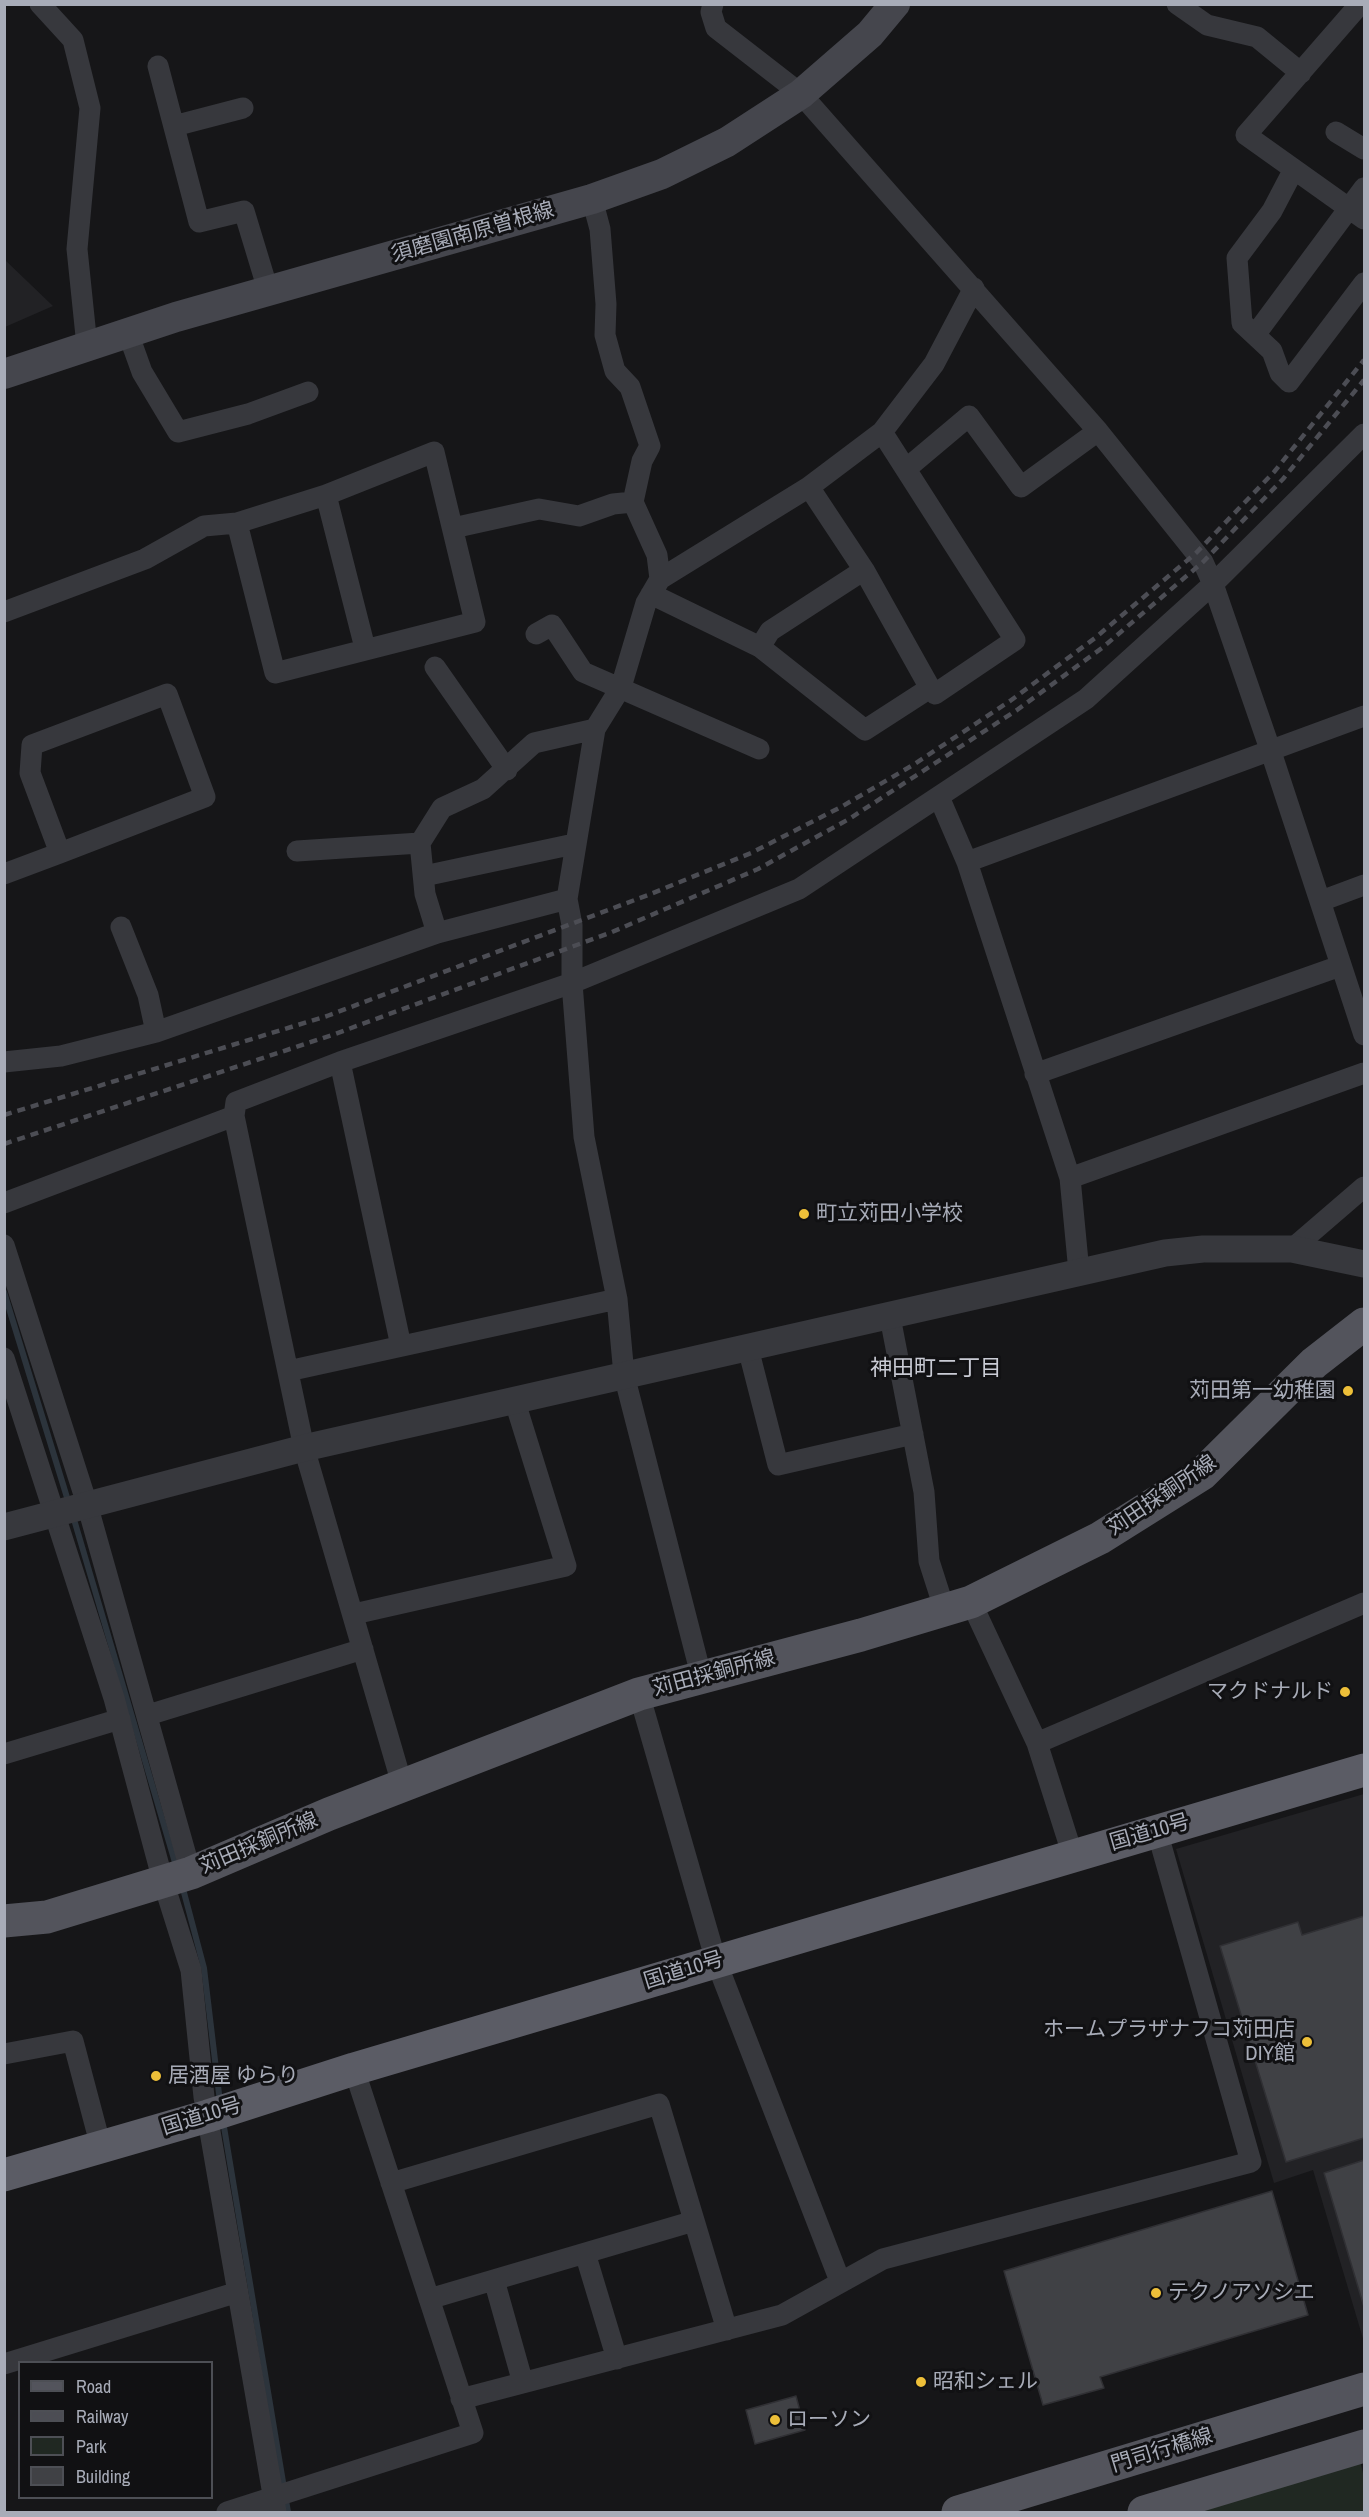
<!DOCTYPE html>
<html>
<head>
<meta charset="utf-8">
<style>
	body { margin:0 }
	#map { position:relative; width:1369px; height:2517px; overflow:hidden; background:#161618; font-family:"Archivo Narrow",sans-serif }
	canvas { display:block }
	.frame { position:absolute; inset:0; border:6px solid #a8acb8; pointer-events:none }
	.legend { position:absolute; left:18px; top:2361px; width:195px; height:138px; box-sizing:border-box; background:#111113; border:2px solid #4d4f55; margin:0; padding:8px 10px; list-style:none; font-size:18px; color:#a8acb8 }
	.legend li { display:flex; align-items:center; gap:12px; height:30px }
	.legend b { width:30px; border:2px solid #4d4f55 }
</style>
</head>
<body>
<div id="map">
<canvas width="1369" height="2517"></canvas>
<div class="frame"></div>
<ul class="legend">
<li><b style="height:8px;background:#53545c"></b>Road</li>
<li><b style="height:8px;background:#4c4d54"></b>Railway</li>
<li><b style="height:16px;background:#202822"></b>Park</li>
<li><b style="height:16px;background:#404145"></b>Building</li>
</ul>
</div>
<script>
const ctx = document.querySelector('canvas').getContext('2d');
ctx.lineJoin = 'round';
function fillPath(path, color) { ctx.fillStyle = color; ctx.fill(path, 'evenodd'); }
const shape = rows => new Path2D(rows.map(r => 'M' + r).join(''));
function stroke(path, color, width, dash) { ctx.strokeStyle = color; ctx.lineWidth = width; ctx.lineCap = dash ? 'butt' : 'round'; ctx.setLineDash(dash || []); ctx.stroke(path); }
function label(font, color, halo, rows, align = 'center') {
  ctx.font = font + ' "Archivo Narrow","Noto Sans JP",sans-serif'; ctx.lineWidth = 6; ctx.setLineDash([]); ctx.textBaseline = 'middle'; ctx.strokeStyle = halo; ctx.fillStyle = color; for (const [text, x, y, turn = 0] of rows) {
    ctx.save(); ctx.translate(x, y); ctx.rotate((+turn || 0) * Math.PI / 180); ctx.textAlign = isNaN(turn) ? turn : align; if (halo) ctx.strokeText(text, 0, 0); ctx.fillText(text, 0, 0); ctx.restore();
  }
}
fillPath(shape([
	[4,259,53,306,5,327,4,327],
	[1364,1794,1364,2342,1313,2170,1274,2183,1176,1849]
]), '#222225');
fillPath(shape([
	[1357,2449,1364,2477,1364,2512,1143,2512]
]), '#202822');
stroke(shape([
	[4,1292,69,1504],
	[73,1516,176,1866],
	[182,1885,204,1968,220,2102],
	[223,2121,288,2512]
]), '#2c343c', 6);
const building = shape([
	[1364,1916,1364,2138,1286,2162,1220,1946,1298,1922,1302,1935,1364,1916],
	[1364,2160,1364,2307,1324,2173,1364,2160],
	[1272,2191,1308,2315,1100,2377,1104,2388,1043,2405,1004,2271,1272,2191],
	[796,2396,805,2430,755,2444,746,2410,796,2396]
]);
fillPath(building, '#404145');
stroke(building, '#303034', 1.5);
stroke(shape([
	[40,4,73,40,90,108,77,249,87,346],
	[713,4,711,12,716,28,801,94,1098,431,1203,562,1213,584,1270,749,1364,1035],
	[1177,4,1207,25,1257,37,1301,73],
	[1360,4,1246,135,1364,219],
	[158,66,199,222,244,211,268,290],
	[174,126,243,108],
	[1336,132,1364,149],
	[1294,169,1272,211,1237,258,1242,323,1272,351,1280,373,1289,382,1364,283],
	[592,199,600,229,606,304,605,335,615,371,630,387,650,446,642,461,633,502,657,555,660,579],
	[128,333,142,372,178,432,248,414,308,392],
	[1255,335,1364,188],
	[882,432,1015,640,935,694,930,688],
	[906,469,969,416,1021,487,1098,431],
	[326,495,365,648],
	[453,528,539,509,579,516,613,504,633,502],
	[651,594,760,647,865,730,930,688,864,570,809,487],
	[4,612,145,559,204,526,237,523,326,495,434,452,475,622,275,673,237,523],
	[536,634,552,625,583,672,759,749],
	[760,647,770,631,864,570],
	[435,667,507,770],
	[939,797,967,862,1070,1178,1079,1272],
	[297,851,420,843],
	[967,862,1364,716],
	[4,874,60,853,205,797,167,694,32,745,30,773,60,853],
	[424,876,574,844],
	[1321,901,1364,885],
	[121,927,148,995,156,1032],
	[437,933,425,894,420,843,442,808,483,789,534,743,595,729],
	[4,1062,61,1056,156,1032,437,933,567,899],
	[340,1062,401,1346],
	[1035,1074,1340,966],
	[1070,1178,1364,1073],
	[4,1203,234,1116],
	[4,1245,87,1504,191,1873],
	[1292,1249,1364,1187],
	[890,1317,924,1492,929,1561,945,1611],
	[748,1348,778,1465,913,1434],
	[4,1358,114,1698,163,1881,191,1970,204,2097,276,2512],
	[288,1371,617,1299],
	[971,1602,1037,1743,1073,1856],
	[354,1614,566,1566,515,1402],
	[701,1675,624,1375,617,1299,584,1137,572,983,572,925,567,899,595,729,621,687,646,603,660,579,809,487,882,432,934,364,974,288],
	[639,1694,716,1961,840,2281],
	[148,1715,363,1649],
	[1037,1743,1364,1603],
	[4,1754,120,1719],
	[402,1784,304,1448,234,1116,236,1102,340,1062,572,983,799,889,1086,699,1213,584,1364,434],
	[4,2054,73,2041,101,2147],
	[391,2183,659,2104,727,2330],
	[585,2253,617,2359],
	[494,2280,523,2383],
	[429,2299,694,2221],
	[4,2364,238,2292],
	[461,2399,782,2315,883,2259,1251,2162,1157,1831],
	[227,2512,473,2433,354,2069]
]), '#37383d', 21);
stroke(shape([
	[4,1527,304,1448,1165,1253,1203,1249,1292,1249,1364,1264]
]), '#37383d', 27);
stroke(shape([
	[4,374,176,317,592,199,662,174,727,142,801,94,870,34,895,4]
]), '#45464d', 30);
stroke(shape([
	[4,1921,47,1917,191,1873,329,1814,639,1694,861,1635,971,1602,1100,1538,1202,1474,1314,1363,1364,1324],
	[958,2512,1364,2389],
	[1144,2512,1364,2446]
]), '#53545c', 33);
stroke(shape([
	[4,2175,208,2116,354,2069,1364,1770]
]), '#5b5c65', 33);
stroke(shape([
	[4,1115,327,1016,648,895,751,853,841,807,913,765,1010,701,1095,638,1196,553,1274,472,1364,360],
	[4,1144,335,1034,612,932,758,869,849,819,1017,710,1102,648,1203,562,1283,479,1364,380]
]), '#4c4d54', 4.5, [8, 6]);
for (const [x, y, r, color] of [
	[804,1214,6,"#edbf39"],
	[1348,1391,6,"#edbf39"],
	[1345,1692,6,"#edbf39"],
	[1307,2042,6,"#edbf39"],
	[156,2076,6,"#edbf39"],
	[1156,2293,6,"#edbf39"],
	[921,2382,6,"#edbf39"],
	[775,2420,6,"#edbf39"]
]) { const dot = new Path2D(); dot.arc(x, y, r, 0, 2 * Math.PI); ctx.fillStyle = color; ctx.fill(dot); stroke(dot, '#111113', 2); }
label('21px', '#a8acb8', '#111113', [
	["須磨園南原曽根線",473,233,-16],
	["苅田採銅所線",1162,1496,-34],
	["苅田採銅所線",714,1674,-15],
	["国道10号",1150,1833,-16],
	["苅田採銅所線",259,1844,-23],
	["国道10号",684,1971,-17],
	["国道10号",202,2117,-17],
	["門司行橋線",1162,2451,-17]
]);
label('21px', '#a8acb8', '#111113', [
	["町立苅田小学校",816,1214],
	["苅田第一幼稚園",1336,1391,"right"],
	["マクドナルド",1333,1692,"right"],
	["ホームプラザナフコ苅田店",1295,2030,"right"],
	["DIY館",1295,2054,"right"],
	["居酒屋 ゆらり",168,2076],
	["テクノアソシエ",1168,2293],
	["昭和シェル",933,2382],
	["ローソン",787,2420]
], 'left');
label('22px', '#c9cbd4', '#111113', [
	["神田町二丁目",936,1369]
]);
</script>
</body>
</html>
